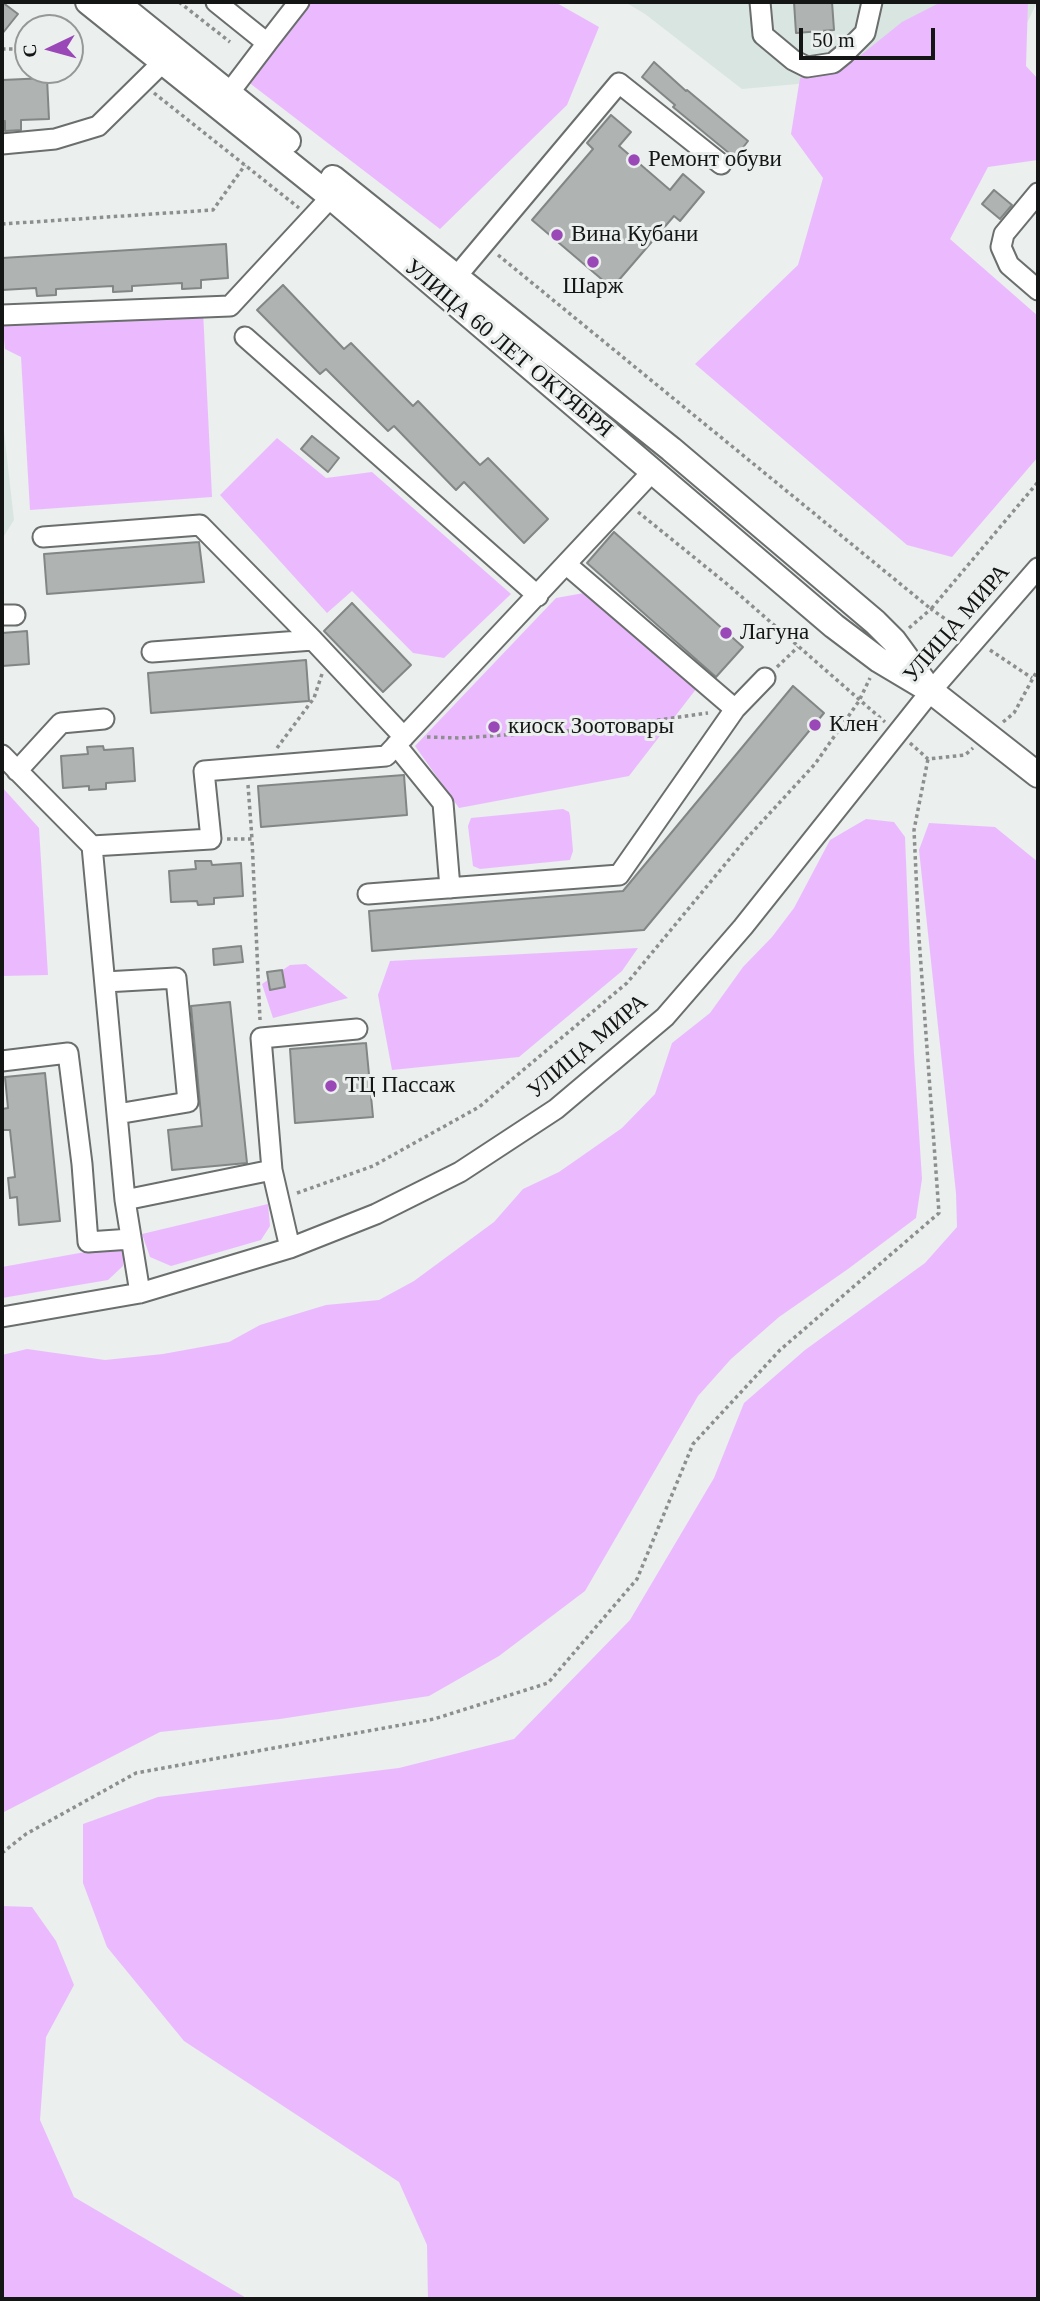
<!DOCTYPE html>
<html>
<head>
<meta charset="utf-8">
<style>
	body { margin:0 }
	#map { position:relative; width:1040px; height:2301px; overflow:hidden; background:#ebefed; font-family:Georgia,serif }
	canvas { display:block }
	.frame { position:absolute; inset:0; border:4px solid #141515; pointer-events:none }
	.north { position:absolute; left:14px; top:14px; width:70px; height:70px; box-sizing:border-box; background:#ebefed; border:2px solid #959897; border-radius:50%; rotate:265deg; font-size:19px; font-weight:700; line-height:28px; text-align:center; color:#141515 }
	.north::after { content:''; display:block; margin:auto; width:24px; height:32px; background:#9a48b7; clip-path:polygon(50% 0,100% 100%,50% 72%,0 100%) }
	.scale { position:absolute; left:799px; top:28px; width:136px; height:32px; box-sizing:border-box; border:4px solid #141515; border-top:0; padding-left:9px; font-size:21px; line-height:24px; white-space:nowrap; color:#141515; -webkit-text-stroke:5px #ebefed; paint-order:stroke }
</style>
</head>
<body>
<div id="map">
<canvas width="1040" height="2301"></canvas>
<div class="frame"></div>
<div class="north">С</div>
<div class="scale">50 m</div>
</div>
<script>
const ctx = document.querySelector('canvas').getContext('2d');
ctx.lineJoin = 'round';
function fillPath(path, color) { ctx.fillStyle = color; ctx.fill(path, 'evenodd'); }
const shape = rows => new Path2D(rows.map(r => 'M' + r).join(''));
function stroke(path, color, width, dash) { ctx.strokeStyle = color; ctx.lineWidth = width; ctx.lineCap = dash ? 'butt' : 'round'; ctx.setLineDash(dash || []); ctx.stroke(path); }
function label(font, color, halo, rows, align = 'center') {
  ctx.font = font + ' Georgia,serif'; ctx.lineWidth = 6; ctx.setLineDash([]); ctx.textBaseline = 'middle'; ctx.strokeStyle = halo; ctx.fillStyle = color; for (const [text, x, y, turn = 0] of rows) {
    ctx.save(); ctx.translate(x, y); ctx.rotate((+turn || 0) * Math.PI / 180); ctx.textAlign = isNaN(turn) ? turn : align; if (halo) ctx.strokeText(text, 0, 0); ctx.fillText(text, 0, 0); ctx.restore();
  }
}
fillPath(shape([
	[625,2,1037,2,1007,65,742,89,645,14],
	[2,414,14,520,2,539]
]), '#d9e5e0');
fillPath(shape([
	[305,2,555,2,599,27,567,105,440,229,243,78],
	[941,2,1028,2,1026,66,1038,79,1038,160,988,167,950,239,1038,316,1038,457,952,557,907,545,695,364,798,265,823,178,791,134,800,78,856,59,902,22],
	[203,310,212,497,30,510,21,357,5,349,2,319],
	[277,438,326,478,372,472,511,594,444,658,413,653,352,591,327,613,220,495],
	[595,591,700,684,629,776,459,808,415,746,556,598],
	[2,787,39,828,48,975,2,976],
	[563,809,569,812,570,816,573,851,570,860,480,869,473,866,468,826,471,818],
	[866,819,894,822,905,837,914,1055,922,1179,916,1218,848,1269,779,1317,731,1359,698,1396,585,1591,499,1656,429,1696,280,1719,160,1732,2,1813,2,1355,27,1349,105,1360,163,1354,229,1342,260,1325,326,1305,379,1300,414,1281,494,1222,523,1189,559,1172,622,1128,655,1094,672,1043,710,1013,743,967,772,937,794,908,830,840],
	[929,823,995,827,1038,862,1038,2299,428,2299,427,2245,399,2182,184,2041,107,1947,83,1883,83,1824,158,1797,399,1768,514,1739,630,1620,714,1478,744,1403,805,1350,925,1263,957,1227,956,1193,919,850],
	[638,948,622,971,519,1057,392,1070,378,995,390,961],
	[306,964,348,998,273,1018,262,984,290,965],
	[268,1204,270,1226,261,1240,171,1266,150,1257,142,1234],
	[124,1245,123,1266,108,1280,2,1298,2,1267],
	[2,1906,32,1907,56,1941,74,1985,46,2037,40,2120,74,2197,248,2299,2,2299]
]), '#ebbafe');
const building = shape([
	[2,2,18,14,2,34,2,2],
	[794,2,832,2,834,30,796,33,794,2],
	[654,62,686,91,687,90,748,141,735,158,673,107,675,105,642,77,654,62],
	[47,78,49,119,21,120,21,130,5,131,5,121,2,121,2,80,47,78],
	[611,115,631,132,619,146,670,190,683,174,704,192,680,221,674,216,612,288,532,220,593,149,587,143,611,115],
	[994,190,1012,205,1000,219,982,204,994,190],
	[226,244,228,278,201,280,201,288,182,289,182,283,132,286,132,291,113,292,113,286,56,289,56,295,37,296,36,288,2,290,2,258,226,244],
	[283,285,344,349,351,343,413,406,418,401,480,465,488,458,548,519,524,543,464,482,456,490,394,426,388,431,326,369,320,374,257,310,283,285],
	[312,436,339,458,328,472,301,449,312,436],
	[614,532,743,647,716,677,587,563,614,532],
	[199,542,204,582,47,594,44,554,199,542],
	[352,603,411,665,383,692,324,631,352,603],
	[27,631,29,664,2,666,2,633,27,631],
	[306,660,309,701,151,713,148,673,306,660],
	[793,686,824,713,644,930,372,951,369,911,623,891,793,686],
	[103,746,104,750,133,748,135,781,106,783,106,789,89,790,89,786,63,788,61,756,88,754,87,747,103,746],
	[404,775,407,815,261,827,258,786,404,775],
	[195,861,211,861,212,865,241,863,243,896,214,898,214,904,198,905,197,901,171,902,169,871,196,869,195,861],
	[241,946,243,962,214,965,213,949,241,946],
	[282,970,285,987,270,990,267,972,282,970],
	[230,1002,247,1163,172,1170,168,1130,202,1126,191,1006,230,1002],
	[366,1043,373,1117,295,1123,290,1049,366,1043],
	[45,1073,60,1221,19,1225,17,1197,10,1198,8,1178,15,1177,10,1130,3,1130,2,1115,2,1109,8,1108,5,1077,45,1073]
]);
fillPath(building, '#afb3b1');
stroke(building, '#828684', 2);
const minor = shape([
	[216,2,267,43,299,2],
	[760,2,763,35,793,60,807,67,833,63,844,54,865,33,872,2],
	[229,93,267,43],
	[2,144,55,139,98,126,163,62],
	[1038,193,1004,234,1001,247,1009,265,1038,290],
	[456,277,619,83,721,164],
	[2,315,230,306,331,197],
	[245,337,538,596],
	[43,537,200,525,313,640],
	[567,565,735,709],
	[2,615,15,615],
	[152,652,313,640,404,737],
	[396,745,443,803,450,888],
	[2,755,92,846],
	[17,771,61,723,104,719],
	[368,894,619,875,735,709,765,678],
	[105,982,176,978,188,1102,117,1114],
	[2,1061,68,1053,82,1164,88,1242,131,1239],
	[125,1200,272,1170],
	[290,1248,272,1170,261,1038,357,1029],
	[140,1293,125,1200,92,846,211,839,204,771,386,756,652,472],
	[2,1317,140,1293,290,1248,376,1214,460,1172,556,1109,665,1017,743,927,931,691,1038,568]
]);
const major = shape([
	[88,2,331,197,834,626,879,660,931,691,1038,775],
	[116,2,288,141],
	[333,178,671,449,875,622,894,641,924,682]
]);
stroke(minor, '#6a6e6c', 23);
stroke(major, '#6a6e6c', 28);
stroke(shape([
	[179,2,230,42],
	[2,49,28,49],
	[154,93,299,208],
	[2,224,213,210,245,165],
	[498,255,931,609,1038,482],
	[638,512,727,584,885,722],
	[909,628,931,609,961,630],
	[990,650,1032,678],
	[777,667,798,647],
	[1003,722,1014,713,1038,669],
	[427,737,460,738,596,729,708,713],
	[910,743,928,759,965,755,973,748],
	[277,748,314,698,322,674],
	[248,785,252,839],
	[227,839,252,839,260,1020],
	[297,1193,373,1166,479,1107,627,983,746,839,815,764,859,701,870,678],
	[2,1853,26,1834,136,1773,434,1719,548,1683,637,1579,693,1444,780,1350,939,1213,919,938,914,830,928,759]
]), '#8d8f8e', 3.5, [3.5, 3.5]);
stroke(minor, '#fff', 19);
stroke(major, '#fff', 24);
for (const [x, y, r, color] of [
	[634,160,7,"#9a48b7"],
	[557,235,7,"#9a48b7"],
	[593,262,7,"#9a48b7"],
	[726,633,7,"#9a48b7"],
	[815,725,7,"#9a48b7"],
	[494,727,7,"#9a48b7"],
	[331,1086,7,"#9a48b7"]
]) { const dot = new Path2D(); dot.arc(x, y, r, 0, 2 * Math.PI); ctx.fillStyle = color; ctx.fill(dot); stroke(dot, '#ebefed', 2.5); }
label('23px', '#141515', '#ebefed', [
	["Ремонт обуви",648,160],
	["Вина Кубани",571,235],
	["Шарж",593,287,"center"],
	["Лагуна",740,633],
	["Клен",829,725],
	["киоск Зоотовары",508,727],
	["ТЦ Пассаж",345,1086]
], 'left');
label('23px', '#141515', '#ebefed', [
	["УЛИЦА 60 ЛЕТ ОКТЯБРЯ",508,349,40],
	["УЛИЦА МИРА",957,624,-49],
	["УЛИЦА МИРА",588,1047,-40]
]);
</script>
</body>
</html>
